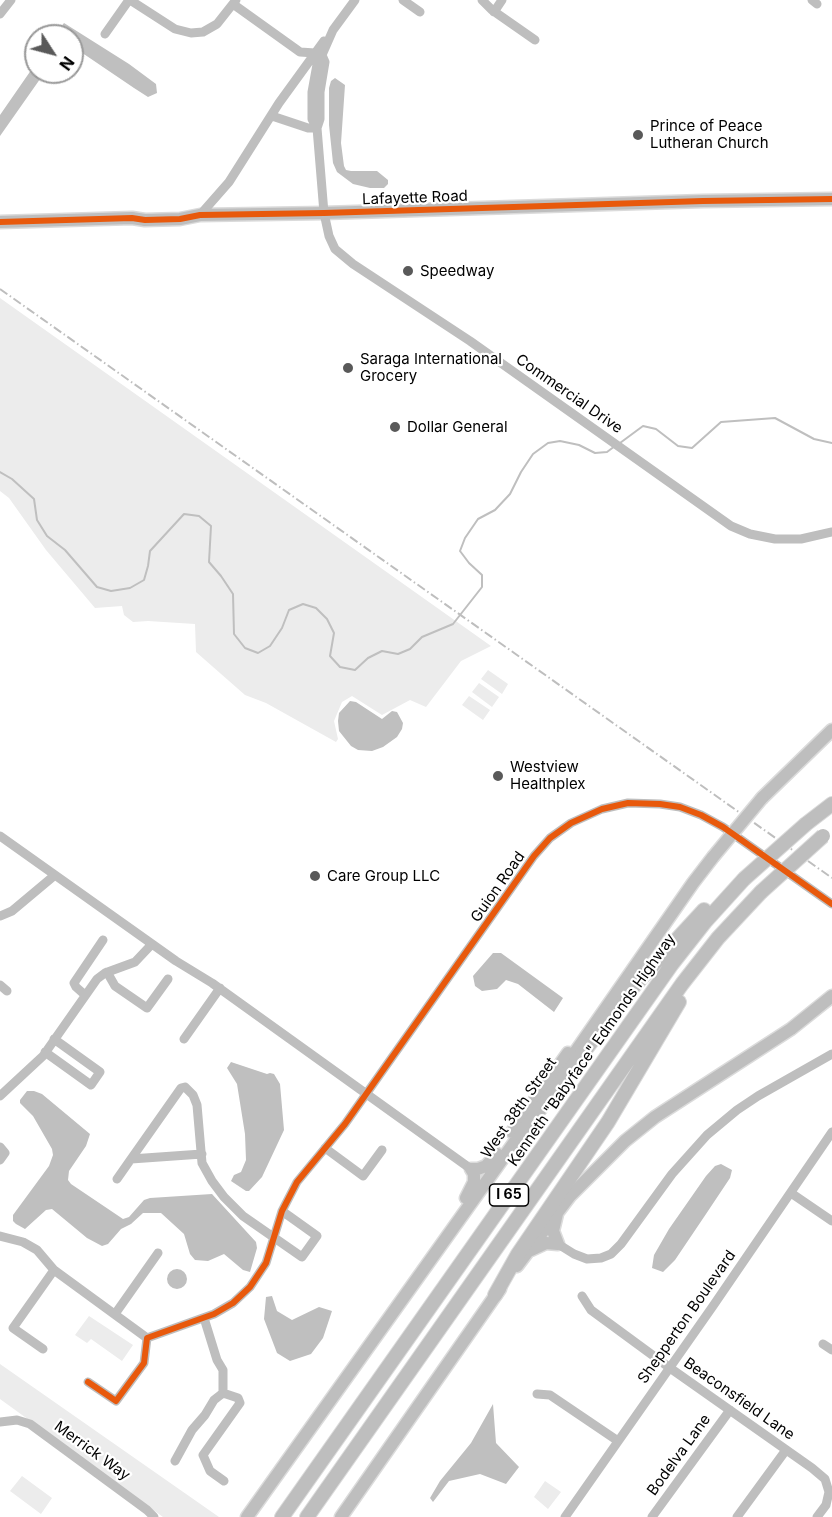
<!DOCTYPE html>
<html>
<head>
<meta charset="utf-8">
<style>
	body { margin:0 }
	#map { position:relative; width:832px; height:1517px; overflow:hidden; background:#fff; font-family:Inter,sans-serif }
	canvas { display:block }
	.north { position:absolute; left:24px; top:24px; width:60px; height:60px; box-sizing:border-box; background:#fff; border:2px solid #999; border-radius:50%; rotate:126deg; font-size:16px; font-weight:700; line-height:24px; text-align:center; color:#000 }
	.north::after { content:''; display:block; margin:auto; width:21px; height:27px; background:#595959; clip-path:polygon(50% 0,100% 100%,50% 72%,0 100%) }
</style>
</head>
<body>
<div id="map">
<canvas width="832" height="1517"></canvas>
<div class="north">N</div>
</div>
<script>
const ctx = document.querySelector('canvas').getContext('2d');
ctx.lineJoin = 'round';
function fillPath(path, color) { ctx.fillStyle = color; ctx.fill(path, 'evenodd'); }
const shape = rows => new Path2D(rows.map(r => 'M' + r).join(''));
function stroke(path, color, width, dash) { ctx.strokeStyle = color; ctx.lineWidth = width; ctx.lineCap = dash ? 'butt' : 'round'; ctx.setLineDash(dash || []); ctx.stroke(path); }
function label(font, color, halo, rows, align = 'center') {
  ctx.font = font + ' Inter,sans-serif'; ctx.lineWidth = 4.5; ctx.setLineDash([]); ctx.textBaseline = 'middle'; ctx.strokeStyle = halo; ctx.fillStyle = color; for (const [text, x, y, turn = 0] of rows) {
    ctx.save(); ctx.translate(x, y); ctx.rotate((+turn || 0) * Math.PI / 180); ctx.textAlign = isNaN(turn) ? turn : align; if (halo) ctx.strokeText(text, 0, 0); ctx.fillText(text, 0, 0); ctx.restore();
  }
}
fillPath(shape([
	[0,298,491,646,461,661,426,707,410,700,382,715,352,696,342,702,334,721,338,739,336,742,266,703,245,695,196,652,195,624,148,621,133,622,124,615,122,606,95,608,46,550,9,498,0,491],
	[488,670,508,684,502,694,481,679],
	[479,683,499,697,492,707,472,692],
	[469,696,490,710,483,720,462,705],
	[89,1316,133,1345,122,1361,91,1339,87,1343,75,1335],
	[0,1364,219,1517,163,1517,0,1399],
	[22,1476,52,1498,41,1514,10,1491],
	[545,1481,561,1492,548,1509,534,1497]
]), '#ececec');
fillPath(shape([
	[64,23,129,64,156,84,157,93,148,97,134,88,72,46,72,36,54,36],
	[36,63,36,72,45,72,0,136,0,115],
	[335,78,345,85,341,143,344,166,346,170,351,171,377,171,388,180,388,184,384,188,370,188,353,184,337,172,333,163,329,125,329,88,331,81],
	[350,701,356,702,382,719,392,711,397,712,403,723,402,729,397,737,383,747,372,751,358,750,351,746,339,731,338,721,339,713],
	[493,953,501,953,563,998,554,1012,518,984,506,980,497,989,482,991,475,986,473,976],
	[231,1062,267,1074,270,1073,274,1074,280,1084,284,1130,262,1177,249,1191,246,1191,231,1181,234,1175,241,1172,246,1160,245,1134,237,1084,227,1068],
	[27,1091,34,1091,42,1094,90,1134,86,1146,69,1171,68,1180,71,1184,123,1219,129,1217,144,1200,150,1198,212,1194,256,1242,257,1248,250,1272,243,1270,224,1254,208,1261,195,1260,190,1254,184,1234,161,1213,143,1213,131,1224,121,1229,108,1244,102,1246,87,1238,52,1209,46,1210,25,1229,16,1224,13,1221,13,1215,49,1166,53,1155,52,1149,33,1116,20,1103,20,1100],
	[721,1164,732,1170,730,1178,704,1217,675,1260,663,1272,652,1268,654,1255,669,1229,706,1176,715,1166],
	'167 1279a10 10 0 1 1 20 0a10 10 0 1 1-20 0Z',
	[272,1296,277,1311,292,1320,319,1307,332,1311,323,1338,311,1354,290,1361,277,1353,264,1319,266,1297],
	[493,1404,496,1443,519,1467,506,1484,480,1474,449,1481,433,1502,430,1498,440,1481,471,1443]
]), '#bfbfbf');
stroke(shape([
	[620,443,643,426,656,429,678,446,692,448,721,422,775,418,814,439,832,443],
	[0,472,12,479,34,499,37,520,47,536,65,550,97,587,111,591,130,588,144,580,148,566,150,551,184,514,199,516,211,526,209,562,221,576,233,594,234,634,245,648,258,653,270,646,282,628,289,610,303,604,316,608,327,619,334,633,330,656,340,667,355,670,368,658,382,651,398,654,410,649,422,637,453,624,482,587,482,575,469,563,460,551,465,538,478,519,495,510,510,494,521,472,533,454,548,443,560,441,579,445,595,453,607,452,615,446]
]), '#bfbfbf', 2);
const major = shape([
	[0,222,132,218,145,220,180,219,200,215,324,213,703,201,832,199],
	[762,798,832,730],
	[567,1064,693,883,713,857],
	[512,1132,568,1053],
	[466,1198,474,1182,474,1174,471,1169,478,1169,486,1166,497,1154],
	[531,1250,546,1243,558,1244,553,1231,557,1214],
	[517,1266,570,1196,625,1141,655,1117,791,1029,832,996],
	[247,1517,526,1126],
	[341,1517,500,1289]
]);
const highway = shape([
	[806,824,832,804],
	[521,1134,634,986,704,910],
	[495,1295,518,1254,608,1122,679,1002],
	[282,1517,672,964,705,922,744,879],
	[307,1517,682,984,718,938,761,892]
]);
stroke(major, '#dbdbdb', 15);
stroke(highway, '#dbdbdb', 16);
stroke(shape([
	[130,0,175,29,191,33,203,32,217,24,236,0],
	[355,0,333,30,322,55,318,59,312,92,312,119,317,128,324,213,329,236,335,249,353,264,470,341,731,526,750,534,775,539,801,539,832,532],
	[403,0,420,12],
	[482,0,492,10,535,40],
	[812,0,817,4],
	[233,4,300,52,315,53],
	[494,12,502,0],
	[0,14,11,0],
	[105,34,129,0],
	[272,116,308,128,317,128],
	[317,128,320,119,320,92,325,62,322,55],
	[200,215,229,182,279,103,324,41],
	[0,836,176,961,212,983,471,1169],
	[0,916,12,911,55,875],
	[107,972,115,986,147,1008,168,979],
	[0,985,7,991],
	[85,995,76,987,74,983,103,940],
	[184,1039,220,988],
	[45,1052,91,1085,100,1072,54,1039],
	[0,1096,43,1056,97,979,105,973,135,962,152,944],
	[0,1147,5,1153,0,1160],
	[325,1148,363,1176,382,1150],
	[131,1159,181,1088,185,1087,193,1095,197,1105,202,1163,212,1181,224,1197,243,1216,302,1257,317,1236,282,1211],
	[117,1179,131,1159,202,1154],
	[791,1193,832,1221],
	[0,1236,23,1242,37,1250,54,1270,147,1338],
	[558,1244,574,1254,587,1259,601,1258,611,1254,621,1244,672,1174,707,1135,737,1110,758,1096,832,1054],
	[582,1296,591,1310,670,1368,812,1468,825,1479,829,1492,826,1505,817,1517],
	[115,1314,158,1253],
	[204,1318,217,1360,223,1370,223,1393],
	[823,1344,832,1350],
	[43,1349,13,1328,54,1270],
	[88,1382,116,1401,144,1363,147,1338,214,1314,233,1303,250,1287,266,1263,282,1211,297,1182,345,1124,534,856,550,838,571,823,602,809,628,803,660,804,680,807,701,815,723,827,832,904],
	[223,1393,238,1398,240,1403,203,1455,210,1471,224,1481],
	[537,1394,550,1395,618,1441],
	[0,1422,17,1420,30,1424,147,1510,154,1517],
	[175,1461,192,1430,205,1415,214,1400,223,1393],
	[565,1517,713,1306,832,1132],
	[652,1517,730,1410],
	[737,1517,786,1450]
]), '#bebebe', 9);
stroke(major, '#bebebe', 12);
stroke(highway, '#bebebe', 14);
stroke(shape([
	[0,289,832,878]
]), '#bebebe', 2, [9, 3, 1.5, 3]);
const majorBridge = shape([
	[713,857,762,798]
]);
const highwayBridge = shape([
	[744,879,806,824],
	[761,892,823,836]
]);
stroke(majorBridge, '#dbdbdb', 15, []);
stroke(highwayBridge, '#dbdbdb', 16, []);
stroke(majorBridge, '#bebebe', 12);
stroke(highwayBridge, '#bebebe', 14);
stroke(shape([
	[0,222,132,218,145,220,180,219,200,215,324,213,703,201,832,199],
	[88,1382,116,1401,144,1363,147,1338,214,1314,233,1303,250,1287,266,1263,282,1211,297,1182,345,1124,534,856,550,838,571,823,602,809,628,803,660,804,680,807,701,815,723,827,832,904]
]), '#e8590c', 6);
for (const [x, y, r, color] of [
	[638,135,6,"#595959"],
	[408,271,6,"#595959"],
	[348,368,6,"#595959"],
	[395,427,6,"#595959"],
	[498,776,6,"#595959"],
	[315,876,6,"#595959"]
]) { const dot = new Path2D(); dot.arc(x, y, r, 0, 2 * Math.PI); ctx.fillStyle = color; ctx.fill(dot); stroke(dot, '#fff', 2); }
for (const [x, y, w] of [
	[509,1195,39]
]) { const box = new Path2D(); box.roundRect(x - w / 2, y - 11, w, 22, 4.5); ctx.fillStyle = '#fff'; ctx.fill(box); stroke(box, '#000', 1.5); }
label('bold 14px', '#000', null, [
	["I 65",509,1195]
]);
label('15px', '#000', '#fff', [
	["Prince of Peace",650,126],
	["Lutheran Church",650,143],
	["Speedway",420,271],
	["Saraga International",360,359],
	["Grocery",360,376],
	["Dollar General",407,427],
	["Westview",510,767],
	["Healthplex",510,784],
	["Care Group LLC",327,876]
], 'left');
label('15px', '#000', '#fff', [
	["Lafayette Road",415,198,-2],
	["Commercial Drive",569,394,35],
	["Guion Road",498,887,-55],
	["Kenneth \"Babyface\" Edmonds Highway",592,1050,-55],
	["West 38th Street",519,1108,-55],
	["Shepperton Boulevard",687,1317,-55],
	["Beaconsfield Lane",739,1399,35],
	["Merrick Way",92,1451,36],
	["Bodelva Lane",679,1455,-54]
]);
</script>
</body>
</html>
